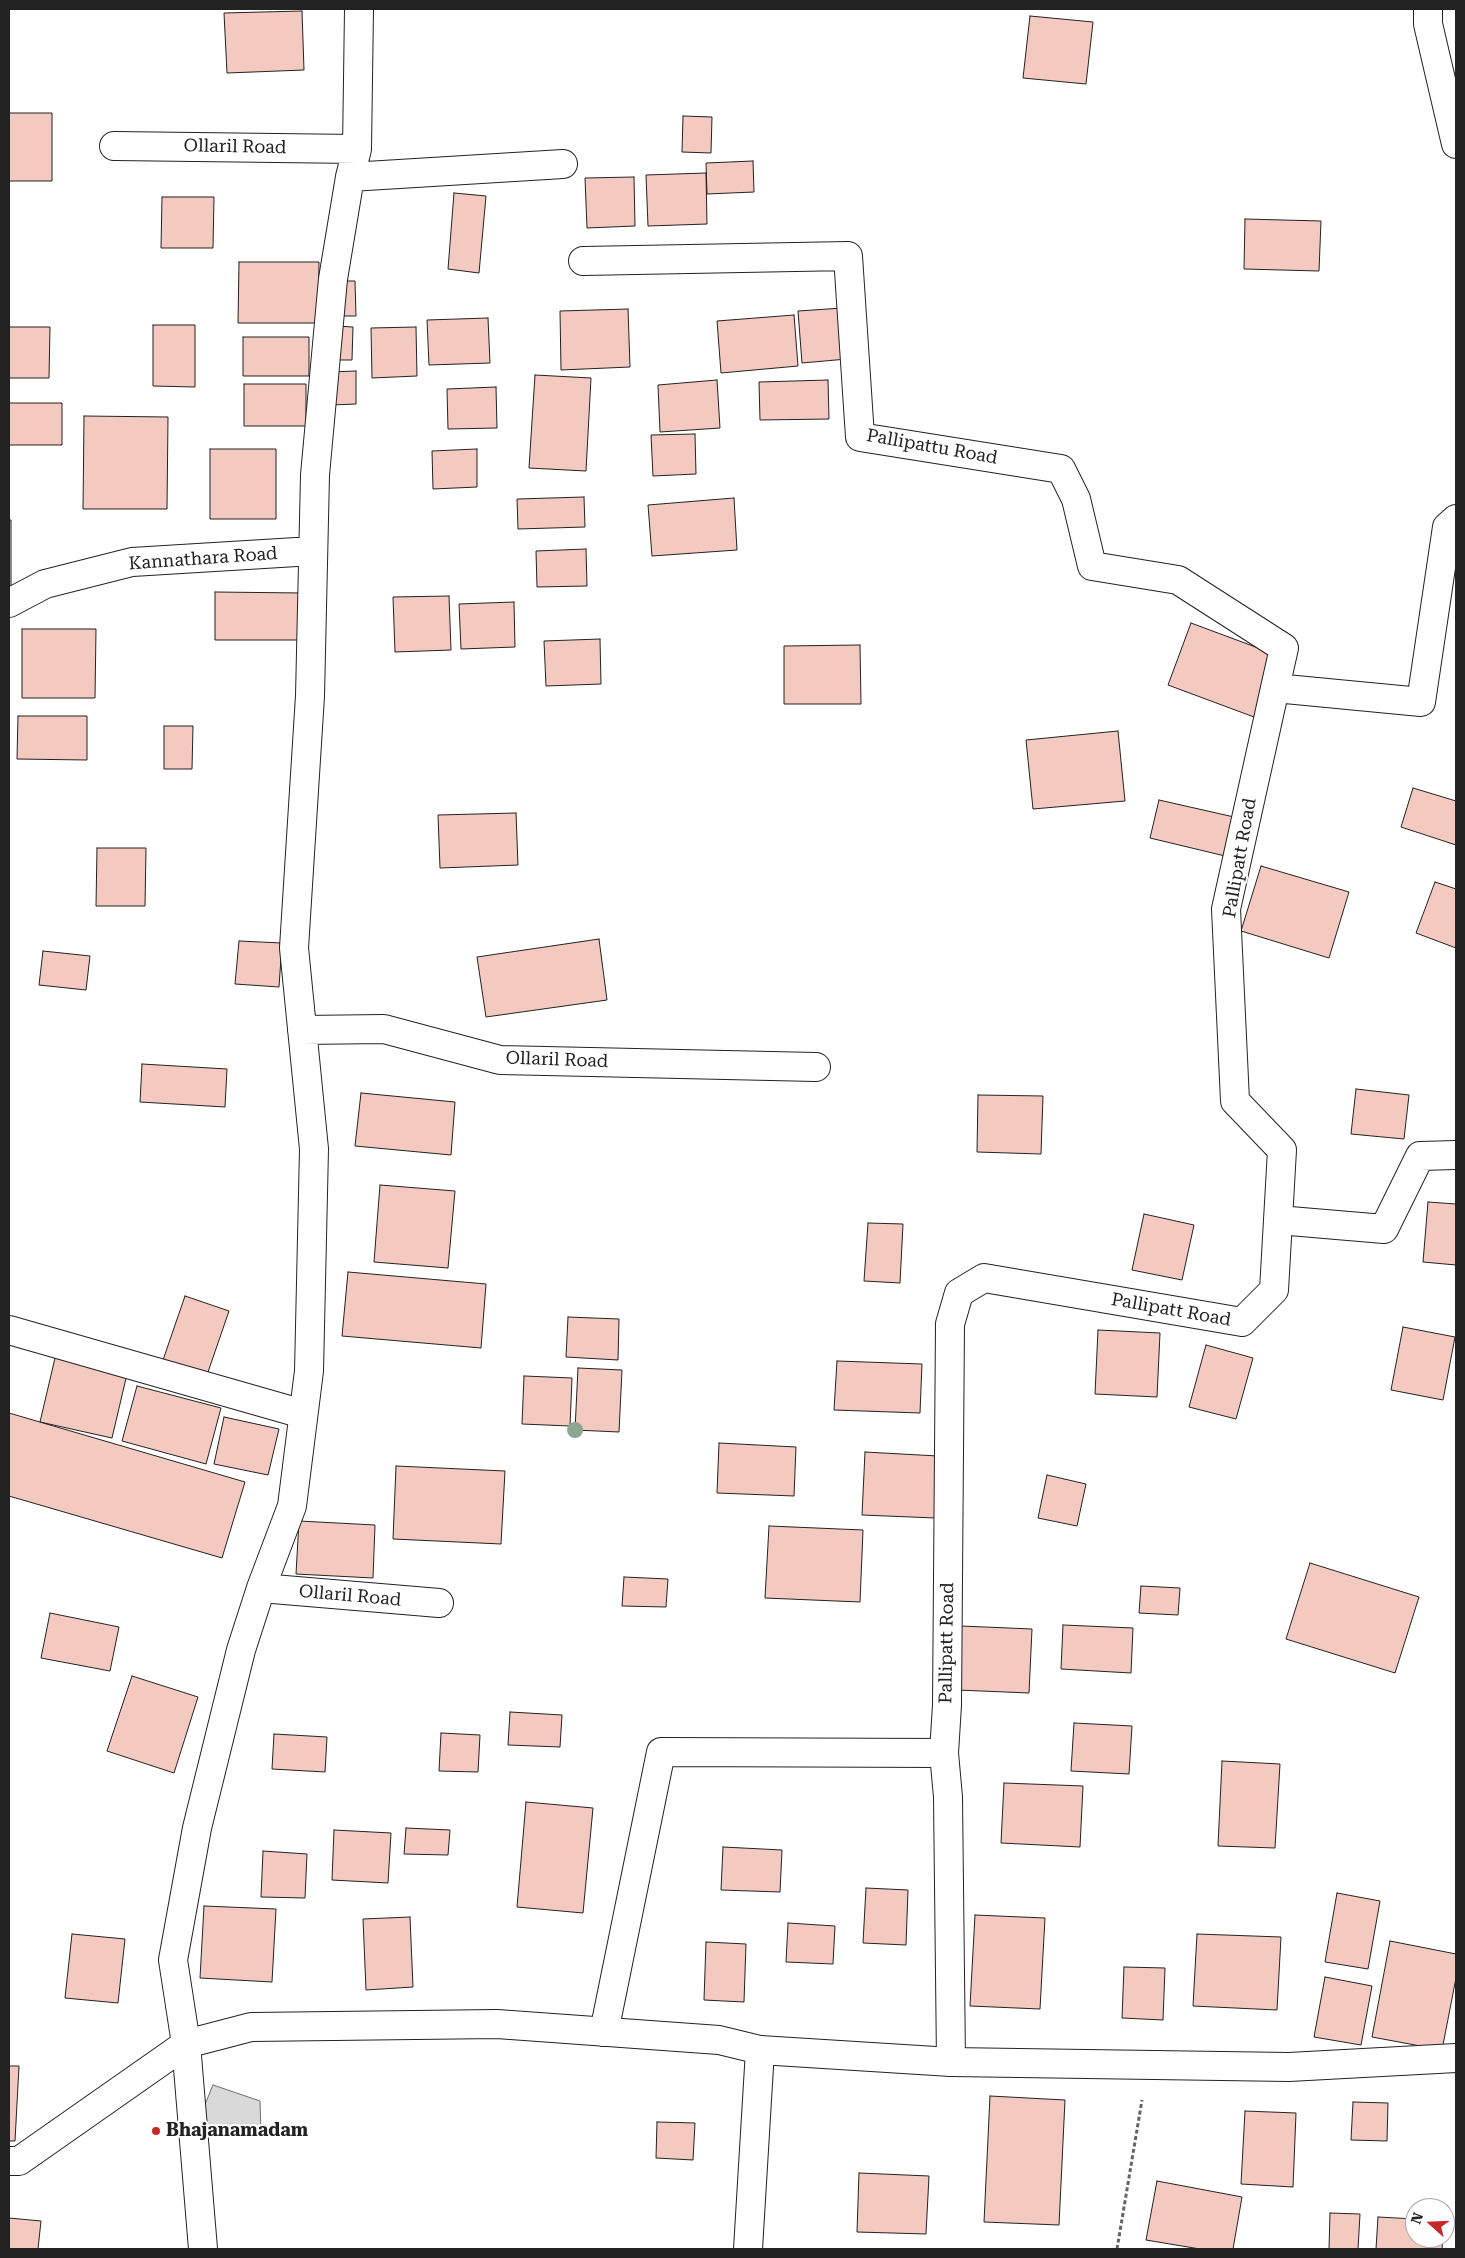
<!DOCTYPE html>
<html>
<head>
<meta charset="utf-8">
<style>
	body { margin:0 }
	#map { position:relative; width:1465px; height:2258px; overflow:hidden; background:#fff; font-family:"Roboto Serif",serif }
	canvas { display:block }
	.frame { position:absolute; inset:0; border:10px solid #222; pointer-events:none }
	.north { position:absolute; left:1405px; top:2198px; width:50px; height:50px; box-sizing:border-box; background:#fff; border:1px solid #a7a7a7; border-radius:50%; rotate:290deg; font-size:14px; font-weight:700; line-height:20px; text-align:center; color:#222 }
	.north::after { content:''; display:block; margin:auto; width:18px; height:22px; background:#c62828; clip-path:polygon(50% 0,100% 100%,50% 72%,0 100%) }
</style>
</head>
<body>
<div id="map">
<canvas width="1465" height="2258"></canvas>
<div class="frame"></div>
<div class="north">N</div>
</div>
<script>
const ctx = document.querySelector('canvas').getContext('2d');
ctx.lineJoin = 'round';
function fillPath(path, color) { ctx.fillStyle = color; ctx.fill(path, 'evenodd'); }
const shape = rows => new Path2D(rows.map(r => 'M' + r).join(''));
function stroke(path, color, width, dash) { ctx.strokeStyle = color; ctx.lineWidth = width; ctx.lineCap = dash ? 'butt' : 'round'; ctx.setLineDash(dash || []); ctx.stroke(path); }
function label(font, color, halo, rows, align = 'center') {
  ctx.font = font + ' "Roboto Serif",serif'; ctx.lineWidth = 4; ctx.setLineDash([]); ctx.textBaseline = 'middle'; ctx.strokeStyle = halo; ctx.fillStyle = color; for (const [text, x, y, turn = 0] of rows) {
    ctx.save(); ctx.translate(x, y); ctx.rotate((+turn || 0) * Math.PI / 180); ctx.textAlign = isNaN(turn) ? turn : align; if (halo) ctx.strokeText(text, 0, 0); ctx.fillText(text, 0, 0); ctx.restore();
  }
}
const water = shape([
	[213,2085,260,2101,261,2132,224,2137,199,2119,213,2085]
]);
fillPath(water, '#d9d9d9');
stroke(water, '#6f6f6f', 1);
const building = shape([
	[302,11,304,70,227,73,224,13,302,11],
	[1030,16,1093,22,1086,84,1023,78,1030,16],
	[9,113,52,113,52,181,9,181,9,113],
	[683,116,712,117,711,153,682,152,683,116],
	[753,161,754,192,707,194,706,163,753,161],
	[706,173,707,224,648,226,646,175,706,173],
	[634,177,635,226,587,228,585,178,634,177],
	[454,193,486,196,479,273,448,269,454,193],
	[162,197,214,197,213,248,161,248,162,197],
	[1245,219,1321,221,1319,271,1244,269,1245,219],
	[239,262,319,262,318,323,238,323,239,262],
	[338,281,355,281,356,316,339,316,338,281],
	[843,308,847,359,802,363,798,311,843,308],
	[628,309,630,367,561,370,560,311,628,309],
	[794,315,798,366,721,373,717,321,794,315],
	[488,318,490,363,429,365,427,320,488,318],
	[153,325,195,325,195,387,153,386,153,325],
	[336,326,353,327,352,360,335,360,336,326],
	[9,327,50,327,49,378,9,378,9,327],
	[416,327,417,376,372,378,371,328,416,327],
	[243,337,309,337,309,376,243,376,243,337],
	[356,371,356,404,331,405,330,372,356,371],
	[535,375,591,378,586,471,529,468,535,375],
	[717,380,720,428,660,432,658,385,717,380],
	[828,380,829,419,760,420,759,382,828,380],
	[244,384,306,384,306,426,244,426,244,384],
	[496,387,497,428,448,429,447,389,496,387],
	[9,403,62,403,62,445,9,445,9,403],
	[84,416,168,417,167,509,83,509,84,416],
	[695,434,696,474,653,476,651,435,695,434],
	[210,449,276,449,276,519,210,519,210,449],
	[477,449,477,487,433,489,432,451,477,449],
	[584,497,585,527,518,529,517,499,584,497],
	[734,498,737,550,652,556,648,505,734,498],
	[9,520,11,520,11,593,9,593,9,520],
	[586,549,587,586,537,587,536,551,586,549],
	[215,592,302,593,301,640,215,640,215,592],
	[449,596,451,650,395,652,393,597,449,596],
	[514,602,515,647,461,649,459,604,514,602],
	[1191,623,1277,655,1254,717,1168,685,1191,623],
	[22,629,96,629,95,698,22,698,22,629],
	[600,639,601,684,546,686,544,641,600,639],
	[860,645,861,704,784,704,784,646,860,645],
	[18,716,87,716,87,760,17,759,18,716],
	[164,726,193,726,192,769,164,769,164,726],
	[1118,731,1125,801,1033,809,1026,740,1118,731],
	[1413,788,1456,801,1456,845,1401,827,1413,788],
	[1159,800,1234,817,1225,856,1150,838,1159,800],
	[516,813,518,865,440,868,438,815,516,813],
	[97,848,146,848,145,906,96,906,97,848],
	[1261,866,1349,892,1329,958,1241,931,1261,866],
	[1435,882,1456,889,1456,948,1416,933,1435,882],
	[599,939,607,1000,486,1017,477,957,599,939],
	[239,941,282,943,279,987,235,984,239,941],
	[43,951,90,956,86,990,39,985,43,951],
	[142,1064,227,1069,225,1107,140,1102,142,1064],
	[1356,1089,1409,1095,1404,1139,1351,1134,1356,1089],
	[361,1093,455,1102,451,1155,355,1146,361,1093],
	[978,1095,1043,1096,1041,1154,977,1152,978,1095],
	[380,1185,455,1191,448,1268,374,1262,380,1185],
	[1428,1202,1456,1204,1456,1265,1423,1262,1428,1202],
	[1144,1214,1194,1225,1182,1280,1132,1270,1144,1214],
	[868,1223,903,1224,900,1283,864,1281,868,1223],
	[348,1272,486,1284,481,1348,342,1336,348,1272],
	[185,1296,229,1311,207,1375,163,1360,185,1296],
	[568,1317,619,1319,618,1360,566,1357,568,1317],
	[1403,1327,1455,1337,1443,1400,1391,1390,1403,1327],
	[1098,1330,1160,1333,1157,1397,1095,1394,1098,1330],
	[1206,1345,1253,1358,1236,1419,1189,1407,1206,1345],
	[55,1358,127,1374,112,1438,40,1422,55,1358],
	[837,1361,922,1364,920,1413,834,1410,837,1361],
	[578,1368,622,1370,619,1432,575,1430,578,1368],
	[524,1376,572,1378,570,1426,522,1424,524,1376],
	[137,1386,221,1408,206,1464,122,1441,137,1386],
	[9,1413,245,1482,222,1558,9,1496,9,1413],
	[224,1417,279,1429,268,1475,214,1464,224,1417],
	[719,1443,796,1447,794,1496,717,1493,719,1443],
	[865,1452,938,1456,935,1518,862,1515,865,1452],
	[396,1466,505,1471,501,1544,393,1539,396,1466],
	[1047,1475,1086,1484,1077,1526,1038,1518,1047,1475],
	[299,1521,375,1525,373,1578,296,1574,299,1521],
	[769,1526,863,1530,860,1602,765,1598,769,1526],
	[1310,1563,1419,1597,1395,1673,1286,1639,1310,1563],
	[624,1577,668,1579,666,1607,622,1606,624,1577],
	[1141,1586,1180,1588,1178,1615,1139,1613,1141,1586],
	[50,1613,119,1627,110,1671,41,1658,50,1613],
	[1063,1625,1133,1628,1131,1673,1061,1669,1063,1625],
	[961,1626,1032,1629,1029,1693,957,1690,961,1626],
	[132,1676,198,1697,174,1773,107,1751,132,1676],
	[510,1712,562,1715,560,1747,508,1745,510,1712],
	[1074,1723,1132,1726,1129,1774,1071,1771,1074,1723],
	[441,1733,480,1735,478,1772,439,1771,441,1733],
	[274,1734,327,1737,325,1772,272,1769,274,1734],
	[1222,1761,1280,1764,1275,1848,1218,1846,1222,1761],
	[1004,1783,1083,1786,1080,1847,1001,1843,1004,1783],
	[526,1802,593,1808,583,1913,517,1907,526,1802],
	[406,1828,450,1830,448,1855,404,1854,406,1828],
	[334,1830,391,1833,388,1883,332,1880,334,1830],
	[723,1847,782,1850,780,1892,721,1890,723,1847],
	[263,1851,307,1854,305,1898,261,1897,263,1851],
	[866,1888,908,1890,906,1945,863,1943,866,1888],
	[1337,1893,1380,1901,1368,1969,1325,1962,1337,1893],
	[204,1906,276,1909,272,1982,200,1978,204,1906],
	[975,1915,1045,1918,1040,2009,970,2006,975,1915],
	[410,1917,413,1987,366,1990,363,1919,410,1917],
	[788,1923,835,1926,833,1964,786,1962,788,1923],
	[72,1934,125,1939,118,2003,65,1998,72,1934],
	[1197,1934,1281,1937,1277,2010,1193,2006,1197,1934],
	[1390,1941,1456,1954,1456,1978,1442,2050,1372,2037,1390,1941],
	[706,1942,746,1944,744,2002,704,2000,706,1942],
	[1124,1967,1165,1968,1163,2020,1122,2018,1124,1967],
	[1325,1977,1372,1986,1361,2045,1314,2037,1325,1977],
	[9,2066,19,2066,15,2141,9,2141,9,2066],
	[990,2096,1065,2100,1059,2225,984,2222,990,2096],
	[1353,2102,1388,2103,1387,2141,1351,2140,1353,2102],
	[1245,2111,1296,2113,1293,2187,1241,2184,1245,2111],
	[657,2122,695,2123,693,2160,656,2158,657,2122],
	[859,2173,929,2176,926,2234,857,2232,859,2173],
	[1157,2181,1242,2197,1233,2249,1200,2249,1146,2240,1157,2181],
	[1330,2213,1360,2214,1358,2249,1329,2249,1330,2213],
	[1378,2217,1415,2219,1415,2238,1443,2238,1442,2249,1376,2249,1378,2217],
	[9,2218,41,2221,38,2249,9,2249,9,2218]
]);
fillPath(building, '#f3c9c0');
stroke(building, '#222', 1);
const minor = shape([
	[1428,9,1428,24,1456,144],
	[114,146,357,149],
	[350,177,563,164],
	[583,261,848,256,860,437,1061,469,1076,499,1092,566,1178,580,1284,648,1275,688],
	[9,603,45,584,132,562,313,551],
	[302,1030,384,1029,500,1060,816,1067],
	[1278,1220,1384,1229,1420,1156,1456,1155],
	[9,1330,303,1414],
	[261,1588,439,1603],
	[604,2032,661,1752,944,1753],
	[951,2062,948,1797,944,1753,947,1705,950,1324,959,1293,984,1278,1242,1322,1274,1290,1282,1150,1235,1101,1226,909,1275,688,1421,702,1447,527,1456,519],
	[203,2249,186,2044,173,1960,197,1828,241,1650,261,1588,292,1506,309,1371,314,1149,294,948,310,696,315,475,333,279,350,177,357,149,359,9],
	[748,2249,760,2050]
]);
const major = shape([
	[9,2161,19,2161,186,2044,251,2027,497,2024,719,2040,760,2050,951,2062,1289,2067,1456,2058]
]);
stroke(minor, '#222', 30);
stroke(major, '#222', 30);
stroke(shape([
	[1117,2249,1142,2100]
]), '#646464', 3, [4, 2.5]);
stroke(minor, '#fff', 28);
stroke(major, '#fff', 28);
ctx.fillStyle = '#8da692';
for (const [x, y] of [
	[575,1430]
]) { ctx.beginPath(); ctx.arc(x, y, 8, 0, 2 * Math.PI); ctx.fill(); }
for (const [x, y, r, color] of [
	[156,2131,5,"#c62828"]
]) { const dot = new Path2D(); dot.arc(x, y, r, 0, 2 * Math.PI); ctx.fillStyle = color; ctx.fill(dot); stroke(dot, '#fff', 2); }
label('18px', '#222', '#fff', [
	["Ollaril Road",235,147,1],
	["Pallipattu Road",932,447,10],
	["Kannathara Road",203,559,-4],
	["Pallipatt Road",1240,858,-80],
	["Ollaril Road",557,1060,2],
	["Pallipatt Road",1171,1310,10],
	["Ollaril Road",350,1596,5],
	["Pallipatt Road",947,1643,-89]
]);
label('bold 18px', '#222', '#fff', [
	["Bhajanamadam",166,2131]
], 'left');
</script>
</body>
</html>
